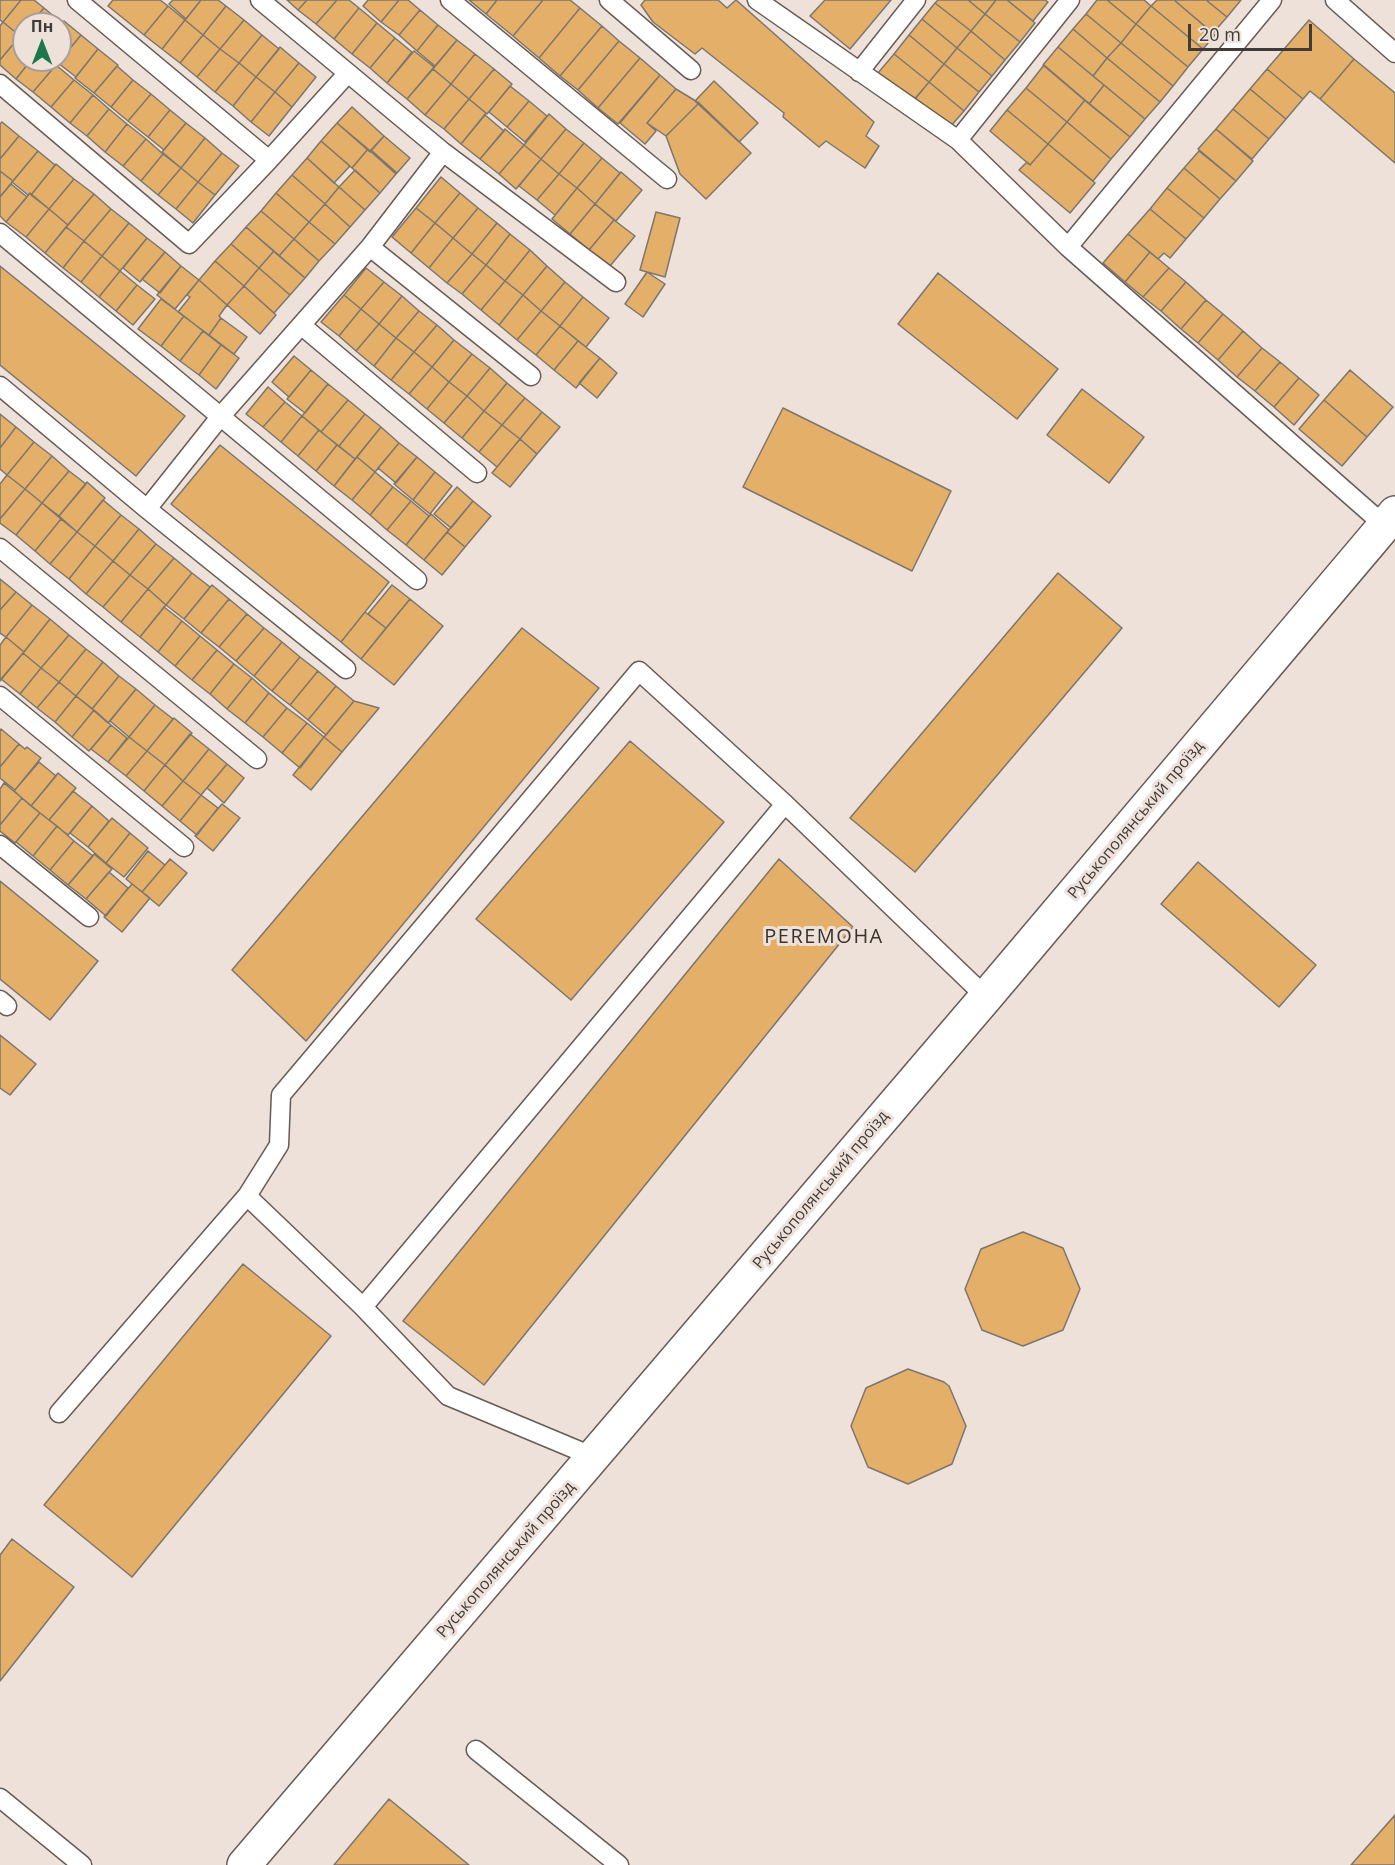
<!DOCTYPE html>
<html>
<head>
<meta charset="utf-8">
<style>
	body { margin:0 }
	#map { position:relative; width:1395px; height:1865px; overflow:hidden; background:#eee1da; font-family:"Open Sans",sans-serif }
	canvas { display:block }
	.north { position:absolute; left:12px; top:12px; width:60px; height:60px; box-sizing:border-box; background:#eee1da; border:2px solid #a89f9a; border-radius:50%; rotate:0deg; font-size:16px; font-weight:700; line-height:24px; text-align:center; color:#403b39 }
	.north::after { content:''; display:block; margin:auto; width:21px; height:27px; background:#1e774c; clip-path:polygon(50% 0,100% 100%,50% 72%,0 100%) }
	.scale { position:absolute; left:1188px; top:24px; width:124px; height:27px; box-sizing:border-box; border:3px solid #403b39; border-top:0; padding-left:8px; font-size:18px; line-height:21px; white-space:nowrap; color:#403b39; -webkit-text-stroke:4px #eee1da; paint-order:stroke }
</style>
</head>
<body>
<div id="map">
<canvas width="1395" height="1865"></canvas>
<div class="north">Пн</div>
<div class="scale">20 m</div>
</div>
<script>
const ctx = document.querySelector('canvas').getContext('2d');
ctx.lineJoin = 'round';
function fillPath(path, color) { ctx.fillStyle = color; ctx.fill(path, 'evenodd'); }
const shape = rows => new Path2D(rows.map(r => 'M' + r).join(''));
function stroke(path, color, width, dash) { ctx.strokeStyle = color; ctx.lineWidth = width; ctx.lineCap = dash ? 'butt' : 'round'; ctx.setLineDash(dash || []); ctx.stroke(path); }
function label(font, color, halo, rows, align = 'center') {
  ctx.font = font + ' "Open Sans",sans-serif'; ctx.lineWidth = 6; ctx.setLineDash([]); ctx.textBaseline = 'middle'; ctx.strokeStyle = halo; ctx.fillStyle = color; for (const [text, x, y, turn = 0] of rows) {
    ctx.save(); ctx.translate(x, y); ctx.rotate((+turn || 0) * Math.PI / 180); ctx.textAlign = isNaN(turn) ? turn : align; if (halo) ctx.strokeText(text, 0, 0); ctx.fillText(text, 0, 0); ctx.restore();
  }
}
const building = shape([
	[0,0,21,0,3,22,0,20,0,0],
	[21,0,34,0,44,8,30,24,24,24,24,31,20,36,3,22,21,0],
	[113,0,160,0,168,6,144,35,108,6,113,0],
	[173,0,201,0,186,19,169,4,173,0],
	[201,0,218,0,226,6,203,35,185,20,201,0],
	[287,0,307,0,298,10,287,0],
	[307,0,337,0,316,24,298,10,307,0],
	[337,0,349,0,359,8,334,39,316,24,337,0],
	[368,0,399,0,381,22,363,6,368,0],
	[399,0,408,0,420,10,399,35,381,22,399,0],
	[469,0,497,0,486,14,469,0],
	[497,0,543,0,513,36,486,14,497,0],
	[543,0,570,0,580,8,539,58,513,36,543,0],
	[645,0,718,0,727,8,736,0,874,122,866,136,879,146,865,168,826,141,819,147,783,117,784,113,702,48,695,54,653,22,641,5,645,0],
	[825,0,891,0,850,49,810,16,825,0],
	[938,0,968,0,985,14,971,31,935,3,938,0],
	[968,0,996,0,985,14,968,0],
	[996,0,1007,0,1035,23,1020,42,985,14,996,0],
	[1007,0,1045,0,1048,2,1033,21,1007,0],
	[1097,0,1107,0,1136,24,1121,43,1086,14,1097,0],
	[1107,0,1144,0,1151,6,1136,24,1107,0],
	[1157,0,1174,0,1215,35,1203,49,1151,6,1157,0],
	[1174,0,1206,0,1227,17,1213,33,1174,0],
	[1206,0,1241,0,1227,17,1206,0],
	[935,3,971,31,957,48,922,19,935,3],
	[168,6,185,20,162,49,144,35,168,6],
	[226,6,244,20,220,49,203,35,226,6],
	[1151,6,1203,49,1188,67,1136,24,1151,6],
	[44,8,62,23,60,25,30,24,44,8],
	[359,8,377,23,352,54,334,39,359,8],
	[580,8,602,26,560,76,539,58,580,8],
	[420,10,438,25,417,51,399,35,420,10],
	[985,14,1020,42,1005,60,971,31,985,14],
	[1086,14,1121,43,1107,58,1073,29,1086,14],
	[922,19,957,48,944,64,909,35,922,19],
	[185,20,203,35,180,63,162,49,185,20],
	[244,20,262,35,239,63,220,49,244,20],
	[1309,20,1354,59,1320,99,1310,91,1303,99,1267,69,1309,20],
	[64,21,81,35,57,64,52,60,60,60,60,25,64,21],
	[3,22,20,36,0,60,0,26,3,22],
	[377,23,395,38,370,68,352,54,377,23],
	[1136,24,1188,67,1173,86,1121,43,1136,24],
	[438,25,457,40,435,66,417,51,438,25],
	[602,26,619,41,578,90,560,76,602,26],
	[1073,29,1107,58,1093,76,1058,47,1073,29],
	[971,31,1005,60,992,76,957,48,971,31],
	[81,35,98,49,76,77,58,63,81,35],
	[203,35,220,49,197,77,180,63,203,35],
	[262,35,279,49,256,77,239,63,262,35],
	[909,35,944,64,929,82,894,54,909,35],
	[20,36,24,39,24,60,31,60,16,79,0,65,0,60,20,36],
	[395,38,412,52,387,83,370,68,395,38],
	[457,40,475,54,451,84,433,69,457,40],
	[619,41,640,58,598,108,578,90,619,41],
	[1121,43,1173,86,1160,102,1107,58,1121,43],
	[280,47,299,63,275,92,256,77,280,47],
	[1058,47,1104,85,1089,104,1043,65,1058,47],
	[957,48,992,76,979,92,944,64,957,48],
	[98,49,118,65,94,93,75,78,98,49],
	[220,49,239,63,215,92,197,77,220,49],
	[414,51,434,67,407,99,387,83,414,51],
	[475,54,494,69,469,99,451,84,475,54],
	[894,54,929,82,913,101,878,73,894,54],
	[640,58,660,75,618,124,598,108,640,58],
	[1107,58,1160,102,1145,119,1093,76,1107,58],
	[1354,59,1395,93,1395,163,1320,99,1354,59],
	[31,60,49,60,56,65,33,92,16,79,31,60],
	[239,63,256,77,233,106,215,92,239,63],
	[299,63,316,77,292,107,275,92,299,63],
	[944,64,979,92,964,111,929,82,944,64],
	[56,65,74,80,51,107,33,92,56,65],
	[1044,65,1085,100,1067,122,1026,88,1044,65],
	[117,66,133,80,111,107,94,93,117,66],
	[433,69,451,84,425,115,407,99,433,69],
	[494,69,512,84,487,114,469,99,494,69],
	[1267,69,1303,99,1286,119,1250,89,1267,69],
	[660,75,676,89,647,123,656,131,645,144,620,123,660,75],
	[256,77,275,92,251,122,233,106,256,77],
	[74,80,93,95,70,123,51,107,74,80],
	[133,80,151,94,128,121,111,107,133,80],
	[714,81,758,123,739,142,695,101,714,81],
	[929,82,964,111,950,127,915,99,929,82],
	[451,84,469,99,444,129,425,115,451,84],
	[1104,85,1145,119,1130,137,1089,104,1104,85],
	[510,86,529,101,507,127,489,112,510,86],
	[1026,88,1067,122,1048,144,1007,110,1026,88],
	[676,89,699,103,666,136,647,123,676,89],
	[1250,89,1286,119,1269,139,1233,109,1250,89],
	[275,92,292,107,269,136,251,122,275,92],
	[151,94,170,110,148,137,128,121,151,94],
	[93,95,109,109,87,136,70,123,93,95],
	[469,99,486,113,461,144,444,129,469,99],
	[1085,100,1130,137,1111,159,1067,122,1085,100],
	[529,101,547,116,525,142,507,127,529,101],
	[699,103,751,153,706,199,680,174,666,136,699,103],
	[352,107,384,136,370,152,337,123,352,107],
	[109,109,127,124,105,152,87,136,109,109],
	[1233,109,1269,139,1252,159,1216,129,1233,109],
	[170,110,186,123,164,150,148,137,170,110],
	[1007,110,1048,144,1030,165,990,131,1007,110],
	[549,114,566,129,541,159,524,145,549,114],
	[485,115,504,131,480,159,461,144,485,115],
	[2,122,19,136,0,159,0,124,2,122],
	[1067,122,1111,159,1093,181,1048,144,1067,122],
	[186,123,205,138,181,168,162,152,186,123],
	[337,123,368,149,352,168,321,141,337,123],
	[127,124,146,139,123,166,105,152,127,124],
	[505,129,524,145,499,174,480,159,505,129],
	[566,129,584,143,559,174,541,159,566,129],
	[1216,129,1253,161,1236,181,1198,149,1216,129],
	[19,136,38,151,13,181,0,171,0,159,19,136],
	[384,136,410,158,397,173,371,150,384,136],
	[205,138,222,153,198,182,181,168,205,138],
	[146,139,163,154,141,181,123,166,146,139],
	[321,141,350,166,334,183,307,158,321,141],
	[584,143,602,158,577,188,559,174,584,143],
	[1048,144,1095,183,1070,213,1019,170,1027,162,1030,165,1048,144],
	[524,145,541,159,516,189,499,174,524,145],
	[368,149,396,174,380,193,352,168,368,149],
	[38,151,55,165,31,195,30,193,28,195,12,182,38,151],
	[1199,151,1236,181,1220,199,1184,168,1199,151],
	[222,153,239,166,215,195,198,182,222,153],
	[163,154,181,168,158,195,141,181,163,154],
	[307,158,339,187,325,204,292,175,307,158],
	[602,158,620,173,595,204,577,188,602,158],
	[541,159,559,174,537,200,519,186,541,159],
	[56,164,74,179,49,209,31,195,56,164],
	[181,168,198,182,176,209,158,195,181,168],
	[1184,168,1220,199,1204,218,1167,188,1184,168],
	[355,170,380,193,365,210,339,187,355,170],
	[0,171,13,181,0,197,0,171],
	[621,172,642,190,616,221,595,204,621,172],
	[559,174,577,188,555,215,537,200,559,174],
	[292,175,325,204,309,222,276,193,292,175],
	[441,177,460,193,435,223,416,208,441,177],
	[74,179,94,194,68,225,49,209,74,179],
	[198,182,215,195,193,223,176,209,198,182],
	[11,184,27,197,6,222,0,216,0,197,11,184],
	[339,187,365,210,350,227,325,204,339,187],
	[577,188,595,204,570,234,552,219,577,188],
	[1167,188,1204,218,1186,239,1150,209,1167,188],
	[30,193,49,209,26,237,6,222,30,193],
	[276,193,309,222,294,239,261,211,276,193],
	[460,193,478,208,453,238,435,223,460,193],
	[94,194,111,209,84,241,66,227,94,194],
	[325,204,350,227,335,244,309,222,325,204],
	[595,204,614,220,589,250,570,234,595,204],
	[416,208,435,223,411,253,392,237,416,208],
	[478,208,497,223,472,254,453,238,478,208],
	[49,209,68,225,45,253,26,237,49,209],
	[111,209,129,223,102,256,84,241,111,209],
	[1150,209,1186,239,1170,258,1164,253,1158,259,1128,234,1150,209],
	[261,211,294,239,279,256,246,227,261,211],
	[656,212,680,218,665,277,640,270,656,212],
	[614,220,635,236,610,266,589,250,614,220],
	[309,222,335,244,319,261,294,239,309,222],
	[129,223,147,238,120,271,102,256,129,223],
	[435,223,453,238,429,268,411,253,435,223],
	[497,223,510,234,486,265,472,254,497,223],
	[66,227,84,241,63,268,45,253,66,227],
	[246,227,274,251,259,268,231,244,246,227],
	[510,234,530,250,505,281,486,265,510,234],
	[1128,234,1150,252,1125,282,1103,263,1128,234],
	[147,238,165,252,140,282,123,268,147,238],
	[453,238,472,254,447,283,429,268,453,238],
	[294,239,319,261,305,278,279,256,294,239],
	[84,241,102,256,81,282,63,268,84,241],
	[231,244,259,268,244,286,215,261,231,244],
	[530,250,547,266,523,295,505,281,530,250],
	[274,251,305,278,290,295,259,268,274,251],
	[165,252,181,266,160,293,142,279,165,252],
	[1150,252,1169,268,1143,297,1125,282,1150,252],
	[472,254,486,265,462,294,447,283,472,254],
	[102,256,120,271,99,297,81,282,102,256],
	[215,261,244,286,227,305,199,280,215,261],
	[486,265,505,281,481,310,462,294,486,265],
	[0,266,185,416,136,476,0,365,0,266],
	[181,266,199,280,175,309,157,295,181,266],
	[547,266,565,282,541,311,523,295,547,266],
	[259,268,290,295,274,313,244,286,259,268],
	[366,268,384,282,361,309,344,295,366,268],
	[1169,268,1186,282,1161,311,1143,297,1169,268],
	[120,271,137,285,116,311,99,297,120,271],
	[647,272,665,284,643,317,625,304,647,272],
	[938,273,1058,369,1017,419,898,324,938,273],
	[199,280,227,305,219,316,221,318,209,335,178,312,190,297,187,295,199,280],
	[505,281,523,295,499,325,481,310,505,281],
	[384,282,402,296,379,324,361,309,384,282],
	[565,282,583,297,560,326,541,311,565,282],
	[1186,282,1206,300,1181,329,1161,311,1186,282],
	[137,285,155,299,133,325,116,311,137,285],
	[244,286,276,315,260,334,227,305,244,286],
	[344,295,361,309,339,336,321,322,344,295],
	[523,295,541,311,517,340,499,325,523,295],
	[402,296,419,311,396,338,379,324,402,296],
	[583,297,609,318,586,347,560,326,583,297],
	[161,299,184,316,161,346,138,329,161,299],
	[1206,300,1223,314,1198,343,1181,329,1206,300],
	[361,309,379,324,356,351,339,336,361,309],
	[419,311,437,325,414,352,396,338,419,311],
	[541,311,560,326,536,355,517,340,541,311],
	[1223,314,1243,331,1218,360,1198,343,1223,314],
	[184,316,203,331,180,361,161,346,184,316],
	[221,318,247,337,234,354,209,335,221,318],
	[379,324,396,338,374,366,356,351,379,324],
	[437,325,454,340,432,367,414,352,437,325],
	[560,326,578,341,554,370,536,355,560,326],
	[203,331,221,345,199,375,180,361,203,331],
	[1243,331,1262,348,1237,377,1218,360,1243,331],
	[396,338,414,352,391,380,374,366,396,338],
	[454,340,472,354,449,382,432,367,454,340],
	[578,341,600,358,576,388,554,370,578,341],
	[221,345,239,358,216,389,199,375,221,345],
	[1262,348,1280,362,1255,391,1237,377,1262,348],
	[414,352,432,367,409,394,391,380,414,352],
	[472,354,490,368,467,396,449,382,472,354],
	[294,356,311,370,289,397,272,382,294,356],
	[600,358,617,373,597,398,579,383,600,358],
	[1280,362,1299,378,1274,407,1255,391,1280,362],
	[432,367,449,382,427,409,409,394,432,367],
	[490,368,507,383,484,411,467,396,490,368],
	[311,370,328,384,305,413,287,399,311,370],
	[1350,370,1393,407,1367,437,1324,400,1350,370],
	[1299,378,1319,395,1294,425,1274,407,1299,378],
	[449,382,467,396,444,423,427,409,449,382],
	[507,383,525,398,502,425,484,411,507,383],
	[328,384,348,400,321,432,302,416,328,384],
	[268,387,285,402,263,427,246,414,268,387],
	[1082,389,1144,437,1109,483,1047,435,1082,389],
	[467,396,484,411,462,438,444,423,467,396],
	[525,398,542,412,520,439,502,425,525,398],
	[348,400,365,414,339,446,321,432,348,400],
	[1324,400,1367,437,1342,466,1299,429,1324,400],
	[285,402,302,416,281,442,263,427,285,402],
	[783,408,951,491,912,571,743,487,783,408],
	[484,411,502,425,479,452,462,438,484,411],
	[542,412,560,427,537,454,520,439,542,412],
	[0,414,16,427,0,448,0,414],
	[365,414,381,427,355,459,339,446,365,414],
	[302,416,319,430,298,456,281,442,302,416],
	[502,425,520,439,497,467,479,452,502,425],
	[16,427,34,442,7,475,0,469,0,448,16,427],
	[381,427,399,443,375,472,357,457,381,427],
	[319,430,337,445,316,471,298,456,319,430],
	[520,439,537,454,510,487,492,473,520,439],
	[34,442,52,456,25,489,7,475,34,442],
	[399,443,417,457,396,483,378,468,399,443],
	[220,445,389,582,341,642,171,504,220,445],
	[337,445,355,459,334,486,316,471,337,445],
	[52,456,69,471,42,503,25,489,52,456],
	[357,457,375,472,352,500,334,486,357,457],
	[417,457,435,472,413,500,394,484,417,457],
	[69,471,86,484,59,516,42,503,69,471],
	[375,472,393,487,370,515,352,500,375,472],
	[435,472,452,486,430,514,413,500,435,472],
	[7,475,25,489,0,519,0,484,7,475],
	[87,482,105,498,77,532,59,516,87,482],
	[393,487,411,501,387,530,370,515,393,487],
	[457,487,473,501,451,528,434,514,457,487],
	[25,489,42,503,16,535,0,523,0,519,25,489],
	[103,500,121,515,95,546,77,532,103,500],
	[411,501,429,516,406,545,387,530,411,501],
	[473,501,491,516,465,547,447,532,473,501],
	[42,503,61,519,35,551,16,535,42,503],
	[431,514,449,530,424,560,406,545,431,514],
	[121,515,139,529,113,561,95,546,121,515],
	[61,519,77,532,50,564,35,551,61,519],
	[139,529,156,544,130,575,113,561,139,529],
	[77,532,95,546,69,579,50,564,77,532],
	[447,532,465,547,442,575,424,560,447,532],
	[156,544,174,558,148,589,130,575,156,544],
	[95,546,113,561,86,594,69,579,95,546],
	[174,558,192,573,166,605,148,589,174,558],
	[113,561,130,575,103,607,86,594,113,561],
	[192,573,210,587,184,619,166,605,192,573],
	[1058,573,1122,628,915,872,850,818,1058,573],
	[130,575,148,589,121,622,103,607,130,575],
	[0,579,16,592,0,610,0,579],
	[212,585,229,599,201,633,184,619,212,585],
	[392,585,410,599,386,628,368,614,392,585],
	[148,589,166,605,140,637,121,622,148,589],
	[16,592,32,605,6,637,0,633,0,610,16,592],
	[229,599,247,614,219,647,201,633,229,599],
	[410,599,443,626,394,685,361,659,410,599],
	[32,605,50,619,24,652,6,637,32,605],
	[164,607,182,621,158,652,140,637,164,607],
	[365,612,386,628,361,659,341,642,365,612],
	[247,614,264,628,236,661,219,647,247,614],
	[50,619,69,635,41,668,23,653,50,619],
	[182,621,200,636,175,666,158,652,182,621],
	[264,628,282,642,254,676,236,661,264,628],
	[522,628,599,688,306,1041,232,970,522,628],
	[69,635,86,649,59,682,41,668,69,635],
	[200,636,217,650,192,680,175,666,200,636],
	[6,637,24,652,0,681,0,645,6,637],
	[282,642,300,657,272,691,254,676,282,642],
	[86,649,103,662,76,696,59,682,86,649],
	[217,650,234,664,210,694,192,680,217,650],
	[23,653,41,668,20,694,1,679,23,653],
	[300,657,318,671,290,705,272,691,300,657],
	[103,662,119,676,92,709,76,696,103,662],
	[234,664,252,678,227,709,210,694,234,664],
	[41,668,59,682,37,708,20,694,41,668],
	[318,671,336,686,308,720,290,705,318,671],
	[119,676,136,689,108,723,92,709,119,676],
	[252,678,269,693,245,723,227,709,252,678],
	[59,682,76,696,55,722,37,708,59,682],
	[336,686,354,701,326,735,308,720,336,686],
	[136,689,155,705,129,737,110,721,136,689],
	[269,693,287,708,263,737,245,723,269,693],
	[76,696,94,710,72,737,55,722,76,696],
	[354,701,379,708,342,752,324,737,354,701],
	[155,705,173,719,147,751,129,737,155,705],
	[287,708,307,723,282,753,263,737,287,708],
	[94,710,111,725,89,751,72,737,94,710],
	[174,718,192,733,165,765,147,751,174,718],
	[307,723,324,737,300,768,282,753,307,723],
	[111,725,127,738,108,762,91,749,111,725],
	[1,729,19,744,0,767,0,731,1,729],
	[190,734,209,749,183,781,165,765,190,734],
	[129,737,147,751,126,776,108,762,129,737],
	[324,737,342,752,311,790,293,775,324,737],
	[630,741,724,822,571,1000,476,919,630,741],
	[19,744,25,749,27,747,41,758,15,790,0,778,0,767,19,744],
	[209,749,227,764,201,795,183,781,209,749],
	[147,751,165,765,144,791,126,776,147,751],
	[39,762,56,776,31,806,14,791,39,762],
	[227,764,244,778,224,803,207,788,227,764],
	[165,765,183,781,162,806,144,791,165,765],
	[58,773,76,788,49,820,31,806,58,773],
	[183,781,201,795,180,821,162,806,183,781],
	[4,783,22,798,0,825,0,789,4,783],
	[73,791,92,806,68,835,49,820,73,791],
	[201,795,218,808,197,835,180,821,201,795],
	[22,798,40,813,15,843,0,831,0,825,22,798],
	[222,804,240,818,213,851,195,836,222,804],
	[92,806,109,821,88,847,70,833,92,806],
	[40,813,57,826,33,856,16,842,40,813],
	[112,818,130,833,106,863,88,847,112,818],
	[57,826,74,841,50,870,33,856,57,826],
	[130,833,148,848,124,877,106,863,130,833],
	[74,841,93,856,68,885,50,870,74,841],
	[148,851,165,865,142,892,126,879,148,851],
	[94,854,112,869,86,899,68,885,94,854],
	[170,859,187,873,159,906,142,892,170,859],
	[779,859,853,927,484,1385,403,1321,779,859],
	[1198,862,1316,965,1279,1007,1161,904,1198,862],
	[109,872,128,888,106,916,86,899,109,872],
	[0,881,98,961,50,1020,0,979,0,881],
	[132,884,150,898,122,932,104,917,132,884],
	[0,1035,36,1064,10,1095,0,1088,0,1035],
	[1023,1232,1063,1248,1080,1289,1063,1330,1023,1346,982,1330,965,1289,981,1249,1023,1232],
	[243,1264,331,1336,132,1577,44,1505,243,1264],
	[908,1369,944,1382,949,1386,966,1426,952,1464,908,1484,868,1467,851,1426,866,1388,908,1369],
	[12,1539,74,1587,0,1681,0,1555,12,1539],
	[389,1799,469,1865,334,1865,389,1799],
	[1395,1815,1395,1865,1351,1865,1395,1815]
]);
fillPath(building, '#e3af69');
stroke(building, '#7d766d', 1.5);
const service = shape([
	[77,0,269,160],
	[260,0,348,73],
	[450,0,667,179],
	[609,0,691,70],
	[757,0,958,140,1068,247,1384,525],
	[1335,0,1395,53],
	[859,72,916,0],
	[0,84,189,244,269,160,348,73,443,152,616,282],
	[958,140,1070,0],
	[0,233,417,580],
	[370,247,531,376],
	[1068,247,1272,0],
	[301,325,477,473],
	[0,386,147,509,346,669],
	[147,509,220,417,370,247,443,152],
	[0,548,257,759],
	[0,696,184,847],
	[0,845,89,917],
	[0,1000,7,1006],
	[247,1196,279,1145,281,1095,639,671,785,804],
	[363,1307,785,804,986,997],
	[59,1413,247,1196,363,1307,448,1396,594,1457],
	[476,1750,619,1865],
	[0,1798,82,1865]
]);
const minor = shape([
	[244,1865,986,997,1395,513]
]);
stroke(service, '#665b55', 21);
stroke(minor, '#665b55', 36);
stroke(service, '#fff', 18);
stroke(minor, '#fff', 33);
label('16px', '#403b39', '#eee1da', [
	["Руськополянський проїзд",1136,820,-50],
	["Руськополянський проїзд",821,1190,-50],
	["Руськополянський проїзд",506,1560,-49]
]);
ctx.letterSpacing = '1.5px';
label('20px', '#3b322c', '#eee1da', [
	["PEREMOHA",824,937]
]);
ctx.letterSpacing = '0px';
</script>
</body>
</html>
